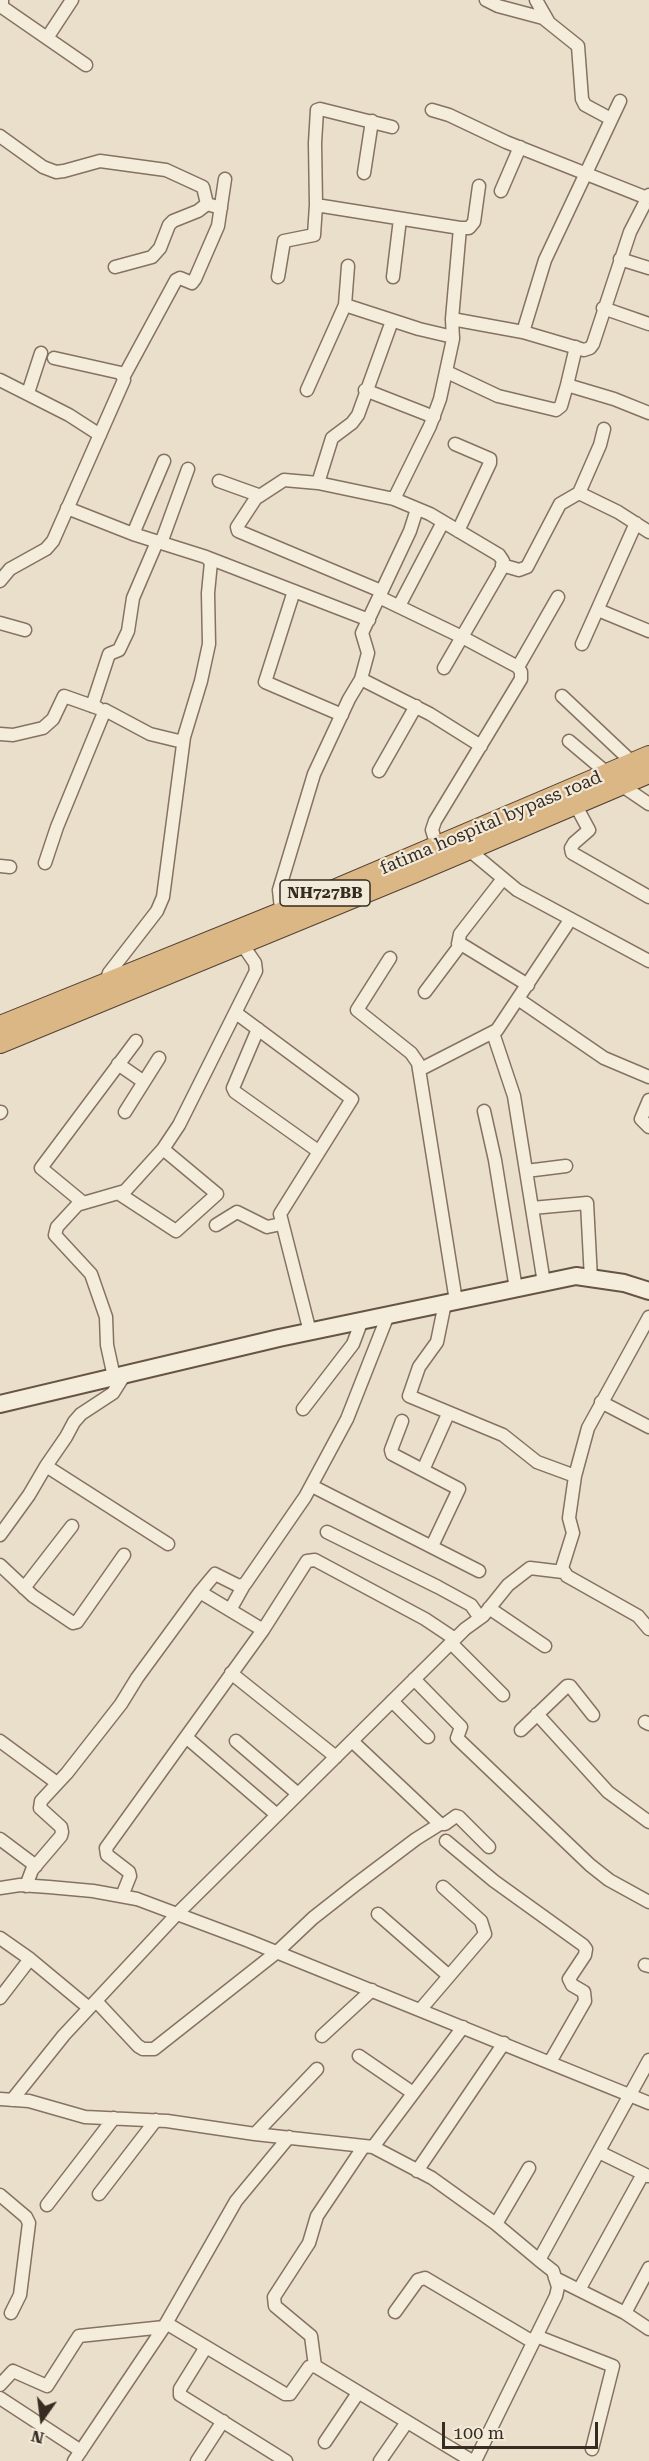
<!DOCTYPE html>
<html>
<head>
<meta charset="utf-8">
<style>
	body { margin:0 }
	#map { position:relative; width:649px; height:2461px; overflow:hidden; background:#eadfca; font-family:"Roboto Serif",serif }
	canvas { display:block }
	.north { position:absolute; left:12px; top:2389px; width:60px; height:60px; -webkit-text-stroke:4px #f2ead9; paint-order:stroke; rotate:194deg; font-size:16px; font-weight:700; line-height:24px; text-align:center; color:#372b22 }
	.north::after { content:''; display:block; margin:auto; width:21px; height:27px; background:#372b22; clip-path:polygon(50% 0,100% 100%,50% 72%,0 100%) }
	.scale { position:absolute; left:442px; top:2422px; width:156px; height:27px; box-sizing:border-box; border:3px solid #372b22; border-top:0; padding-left:8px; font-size:18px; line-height:21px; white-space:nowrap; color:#372b22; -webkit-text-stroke:4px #f2ead9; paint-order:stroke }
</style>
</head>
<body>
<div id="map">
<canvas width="649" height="2461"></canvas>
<div class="north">N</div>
<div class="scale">100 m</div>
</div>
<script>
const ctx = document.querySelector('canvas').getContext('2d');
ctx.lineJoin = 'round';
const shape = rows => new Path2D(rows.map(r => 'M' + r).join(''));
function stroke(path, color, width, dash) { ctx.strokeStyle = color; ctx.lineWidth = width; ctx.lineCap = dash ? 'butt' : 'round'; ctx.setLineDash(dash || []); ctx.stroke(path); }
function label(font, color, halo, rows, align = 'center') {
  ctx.font = font + ' "Roboto Serif",serif'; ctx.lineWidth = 4.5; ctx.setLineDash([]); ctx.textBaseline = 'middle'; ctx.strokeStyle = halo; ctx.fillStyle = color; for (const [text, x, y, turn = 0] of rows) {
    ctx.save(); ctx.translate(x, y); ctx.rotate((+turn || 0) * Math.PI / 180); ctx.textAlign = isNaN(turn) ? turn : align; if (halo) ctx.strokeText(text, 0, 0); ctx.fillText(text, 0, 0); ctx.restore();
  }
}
const minor = shape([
	[2,0,2,7,86,65],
	[486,0,498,6,543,18,578,46,582,99,585,105,611,119],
	[536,0,548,21],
	[47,38,72,0],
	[432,110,449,115,506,142,647,198],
	[392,127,320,109,317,110,315,143,316,205,460,228],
	[0,136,43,167,56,172,64,171,100,161,166,170,203,187,207,204,221,208],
	[364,173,372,121],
	[501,191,520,147],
	[620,259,649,268],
	[115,267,152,257,160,248,169,225,173,221,198,211,207,204],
	[278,277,284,241,314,235,316,205],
	[393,277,400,219],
	[345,305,419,329,453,337],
	[603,308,649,324],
	[452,319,460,228,469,228,474,222,479,186],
	[523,332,545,260,620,101],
	[447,372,498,396,556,410,561,406,567,385,614,399,649,413],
	[124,376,176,280,180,278,192,283,195,279,218,226,225,179],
	[0,380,69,415,100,435],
	[567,385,576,347],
	[307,390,345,305,348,266],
	[365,390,434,417],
	[28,393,41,353],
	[604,429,600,445,579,493,618,512,649,532],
	[455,444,490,459,490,463,458,531],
	[219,481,258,495,237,527,238,531,381,591],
	[318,483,394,499,430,514,499,555,503,561,502,568,444,668],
	[258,497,284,480,318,483,332,438,352,423,358,415,392,321],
	[394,499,430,426,440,399,453,339,452,319,523,332,584,350,590,348,593,344,630,232,649,195],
	[67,508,133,534,206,557,211,562,208,593,209,644,201,681,184,737,163,897,157,911,109,973,105,984],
	[133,534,164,461],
	[161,543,188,469],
	[206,557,369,620],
	[502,565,519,570,527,567,560,504,579,493],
	[0,581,10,569,46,549,53,541,124,380,121,373,54,358],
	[294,591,265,682,342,715],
	[379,597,462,637,518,667,521,672,521,679,435,821,432,830,437,846],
	[399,606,443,522],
	[598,610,649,631],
	[0,623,25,630],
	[582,644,636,523],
	[518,667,558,597],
	[361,679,430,714,481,746],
	[562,696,633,763],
	[92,706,109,654,119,650,128,631,133,598,157,542],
	[0,734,13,735,43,728,53,719,64,696,98,708],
	[569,741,607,773],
	[379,771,416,706],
	[621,785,649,804],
	[575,804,589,830,574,843,571,848,572,853,649,897],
	[469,850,517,890,649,961],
	[45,863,57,827,105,710,150,734,183,742],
	[0,866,10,867],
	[282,918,279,890,314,774,349,699,361,679,368,653,362,633,410,531,417,509],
	[458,944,460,934,502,880],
	[390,958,357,1010,411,1053,418,1063,456,1301],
	[425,992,461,944,528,985],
	[518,999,604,1058,649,1077],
	[236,1013,352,1099,280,1214,310,1332],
	[258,1029,233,1088,235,1092,318,1151],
	[493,1033,514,1096,544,1283],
	[118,1064,144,1082],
	[419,1070,497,1030,570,920],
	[649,1100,641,1119,649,1127],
	[484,1111,495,1160,516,1289],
	[125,1112,159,1058],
	[0,1113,1,1112],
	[526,1171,566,1166],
	[118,1193,176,1231,217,1194,163,1149],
	[80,1204,125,1191,163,1149,179,1125,256,971,255,963,242,944],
	[532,1208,587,1203,591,1279],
	[216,1225,237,1212,267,1227,281,1224],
	[445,1303,437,1342,419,1367,409,1396,503,1435,537,1462,575,1476],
	[649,1317,588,1428,575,1476,569,1518,573,1533,562,1568,567,1576,638,1616,649,1629],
	[114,1377,107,1345,106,1317,91,1274,55,1235,57,1227,81,1201,41,1168,136,1041],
	[601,1402,649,1427],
	[303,1409,353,1344,362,1320],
	[402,1421,391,1450,392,1454,459,1489,432,1546],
	[46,1466,168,1544],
	[423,1470,448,1414],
	[312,1486,479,1571],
	[327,1532,438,1587,471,1605,480,1618],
	[0,1535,29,1495,46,1466,66,1437,74,1422,81,1414,113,1393,125,1374],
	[0,1565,33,1596,73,1623,77,1622,124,1555],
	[24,1588,72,1526],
	[200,1592,215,1574,239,1586,245,1584,305,1497,347,1419,388,1315],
	[489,1608,545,1646],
	[230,1610,244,1585],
	[451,1643,503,1695],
	[231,1673,336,1757],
	[414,1679,461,1727,457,1738,590,1865,609,1880,649,1902],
	[392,1701,428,1737],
	[537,1714,608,1792,649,1822],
	[645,1722,649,1724],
	[521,1730,567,1686,570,1686,593,1715],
	[186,1737,277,1815],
	[0,1741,57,1783],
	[236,1741,298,1794],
	[352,1741,440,1824,445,1824,456,1816,459,1817,489,1847],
	[0,1839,36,1866],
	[446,1841,494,1881,583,1945,586,1949,585,1955,569,1979,572,1985,584,1992,585,2001,550,2062],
	[26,1886,32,1870,61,1836,62,1832,61,1827,40,1808,41,1801,67,1773,121,1704,137,1678,200,1592,263,1630],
	[0,1888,20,1885,49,1887,93,1891,137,1899,249,1941,649,2103],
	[122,1896,130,1876,129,1872,107,1855,106,1848,263,1630,307,1561,315,1560,425,1619,455,1639],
	[378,1914,449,1976],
	[0,1938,30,1959,89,2008],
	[645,1965,649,1966],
	[0,1998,30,1959],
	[96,2001,138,2046,143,2049,154,2049,277,1952,313,1918,355,1885,416,1839,440,1824],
	[420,2010,485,1934,481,1921,443,1887],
	[322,2036,372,1990],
	[359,2056,413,2093],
	[0,2099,29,2101,85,2117,167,2121,255,2134,373,2147,432,2178,496,2224,539,2260],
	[12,2100,64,2035,177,1914,465,1629,483,1616,508,1585,530,1568,563,1572],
	[255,2134,317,2069],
	[373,2147,463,2027],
	[599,2152,648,2176],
	[417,2171,504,2043],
	[99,2194,156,2120],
	[0,2195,26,2217,29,2223,20,2295,11,2313],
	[47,2205,114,2118],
	[496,2224,529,2168],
	[555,2278,625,2313,649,2329],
	[579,2290,643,2174],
	[395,2312,418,2280,425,2278,533,2342],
	[625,2313,649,2268],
	[166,2323,285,2394,290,2394,309,2367,315,2366,472,2461],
	[536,2336,613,2366,592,2449],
	[206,2347,180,2389,180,2395,286,2461],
	[315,2366,311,2336,275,2306,274,2297,309,2243,317,2216,364,2146],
	[0,2385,13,2371,47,2386,79,2336,164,2327],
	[0,2398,81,2451],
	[325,2442,358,2393],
	[74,2461,164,2327,236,2201,289,2137],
	[197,2461,223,2421],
	[380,2461,407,2422],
	[475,2461,556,2296,558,2287,553,2271,539,2260,649,2060]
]);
const secondary = shape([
	[0,1404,279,1338,576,1276,624,1283,649,1291]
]);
const trunk = shape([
	[0,1026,280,913,649,756],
	[0,1043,413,873,649,773]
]);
stroke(minor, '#857260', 15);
stroke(secondary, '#675443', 20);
stroke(trunk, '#534134', 22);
stroke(minor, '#f5eddc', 12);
stroke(secondary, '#f5eddc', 16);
stroke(trunk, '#dbb786', 20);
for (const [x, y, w] of [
	[325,893,90]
]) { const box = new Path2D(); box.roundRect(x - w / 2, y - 13, w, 26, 4.5); ctx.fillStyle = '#f2ead9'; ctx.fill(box); stroke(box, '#372b22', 1.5); }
label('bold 16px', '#372b22', null, [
	["NH727BB",325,893]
]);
label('18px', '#372b22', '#f2ead9', [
	["fatima hospital bypass road",491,823,-23]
]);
</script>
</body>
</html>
